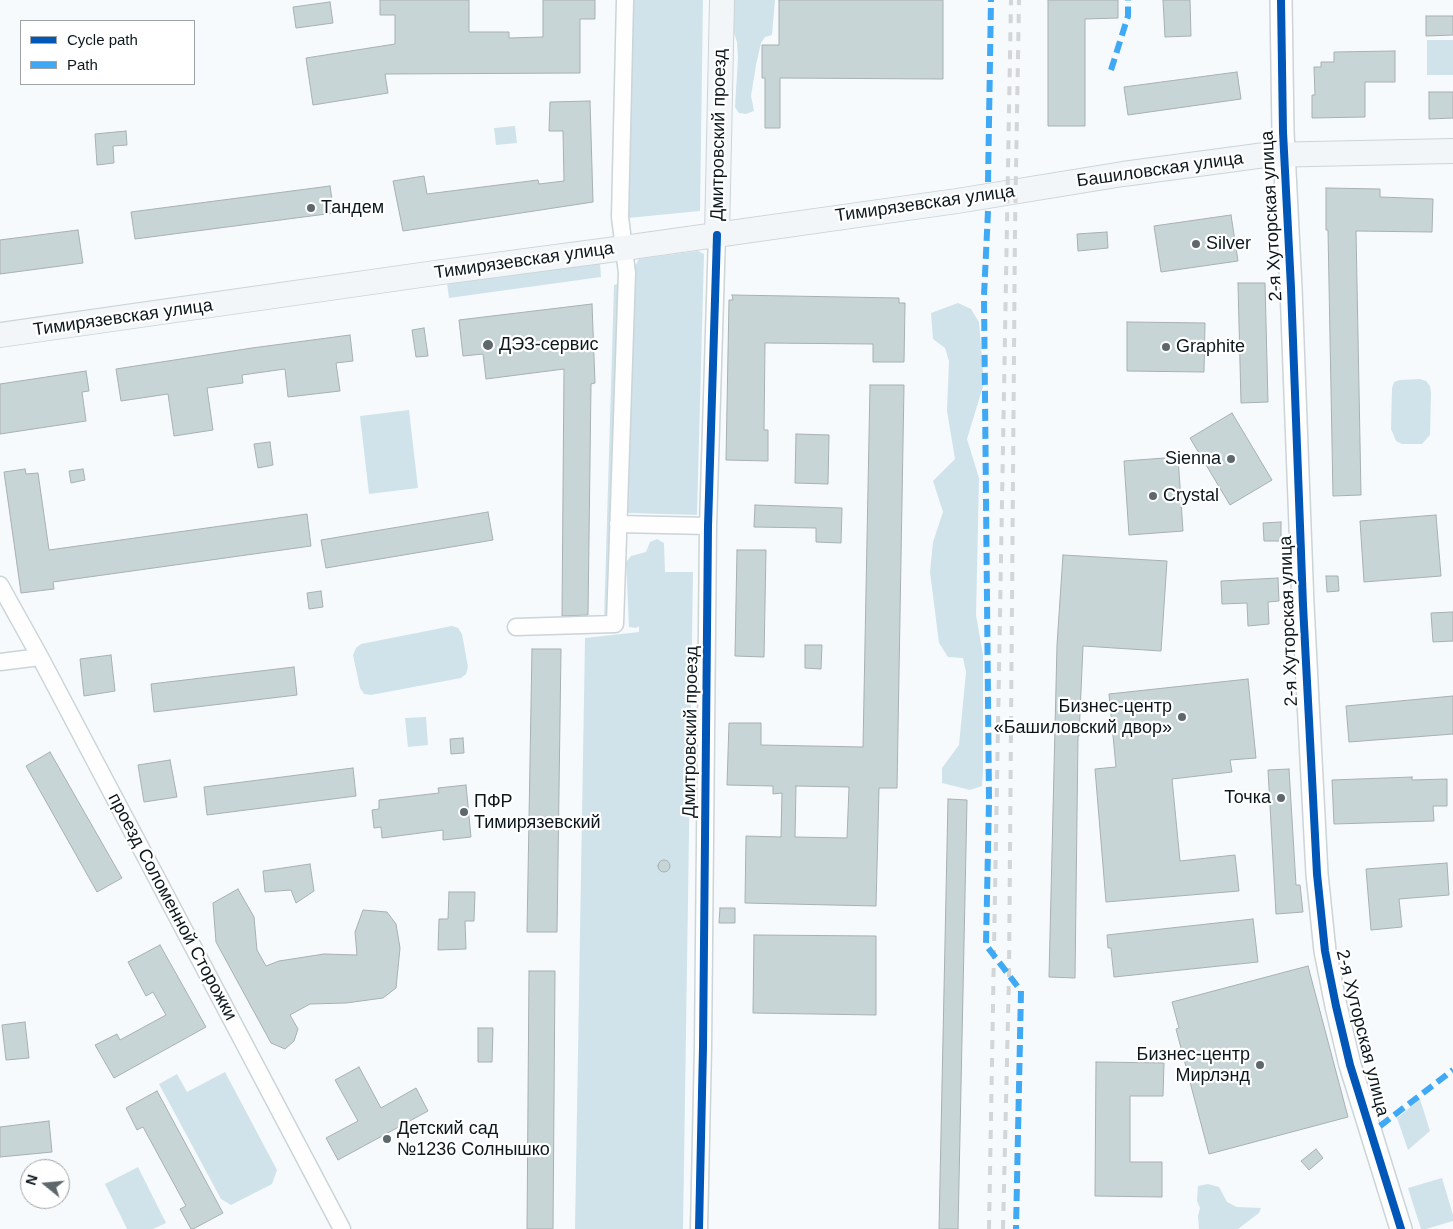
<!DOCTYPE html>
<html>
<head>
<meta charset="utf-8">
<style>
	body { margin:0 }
	#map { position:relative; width:1453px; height:1229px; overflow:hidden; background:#f6fafc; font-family:Helvetica,sans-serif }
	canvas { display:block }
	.legend { position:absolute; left:20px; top:20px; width:175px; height:65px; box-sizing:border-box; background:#fff; border:1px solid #9ea3a5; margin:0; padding:6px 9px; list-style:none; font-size:15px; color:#0c181d }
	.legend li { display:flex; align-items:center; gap:10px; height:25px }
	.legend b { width:25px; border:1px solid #9ea3a5 }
	.north { position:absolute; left:20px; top:1159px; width:50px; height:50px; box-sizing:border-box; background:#fff; border:1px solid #9ea3a5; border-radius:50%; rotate:287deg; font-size:14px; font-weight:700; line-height:20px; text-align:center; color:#0c181d }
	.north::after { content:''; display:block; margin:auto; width:18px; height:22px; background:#5e676b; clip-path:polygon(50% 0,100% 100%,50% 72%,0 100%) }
</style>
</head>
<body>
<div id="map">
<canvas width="1453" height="1229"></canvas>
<ul class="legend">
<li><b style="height:6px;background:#0057b8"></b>Cycle path</li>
<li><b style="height:6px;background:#3fa9f5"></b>Path</li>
</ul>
<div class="north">N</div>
</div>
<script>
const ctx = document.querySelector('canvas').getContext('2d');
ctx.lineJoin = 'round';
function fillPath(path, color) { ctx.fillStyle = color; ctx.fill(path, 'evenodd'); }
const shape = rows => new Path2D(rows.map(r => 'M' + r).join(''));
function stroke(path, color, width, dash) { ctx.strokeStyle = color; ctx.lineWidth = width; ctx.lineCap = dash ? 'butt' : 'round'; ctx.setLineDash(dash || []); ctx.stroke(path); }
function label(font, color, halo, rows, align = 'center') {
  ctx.font = font + ' Helvetica,sans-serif'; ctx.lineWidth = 4.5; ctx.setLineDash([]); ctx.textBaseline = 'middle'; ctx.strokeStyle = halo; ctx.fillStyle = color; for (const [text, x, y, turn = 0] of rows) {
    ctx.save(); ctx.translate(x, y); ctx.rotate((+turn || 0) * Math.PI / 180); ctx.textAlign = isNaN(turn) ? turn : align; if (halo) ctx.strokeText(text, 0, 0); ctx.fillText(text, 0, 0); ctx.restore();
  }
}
fillPath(shape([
	[632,0,703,0,700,211,628,218],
	[731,0,775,0,772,35,765,37,761,43,756,65,751,96,754,111,746,114,739,113,735,107,738,58,737,42,732,27],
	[1427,40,1453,40,1453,75,1427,75],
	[515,126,517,143,496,145,494,128],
	[698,251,704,254,697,515,628,513,634,268,639,259],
	[600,263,601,277,449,298,447,283],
	[621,283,610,621,604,621,614,285],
	[958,303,971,309,979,322,984,383,967,439,979,478,976,615,983,655,983,772,982,786,970,790,942,783,942,768,959,745,966,672,963,658,948,657,939,643,930,572,933,542,943,512,933,481,955,459,947,411,949,361,945,348,933,339,931,313],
	[1420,379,1426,381,1430,386,1431,393,1430,435,1422,444,1402,444,1396,441,1391,429,1392,388,1394,382,1400,380],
	[409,410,418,488,369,494,360,416],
	[657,539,664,543,665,572,693,572,683,1229,575,1229,585,638,639,632,639,626,636,628,629,627,626,562,631,556,646,552,650,542],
	[452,626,458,628,462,634,468,667,466,674,461,678,371,695,364,694,360,688,353,655,356,648,361,644],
	[426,717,428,745,408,747,405,718],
	[225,1072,277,1170,272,1184,231,1205,221,1199,159,1084,177,1074,187,1092],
	[1420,1099,1430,1131,1408,1150,1397,1118],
	[138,1167,166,1223,153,1229,127,1229,105,1184],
	[1442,1178,1453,1215,1453,1221,1426,1229,1421,1229,1408,1188],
	[1208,1184,1219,1187,1227,1202,1237,1207,1261,1208,1259,1213,1238,1229,1199,1229,1198,1216,1200,1208,1197,1201,1198,1186]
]), '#d0e3eb');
const building = shape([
	[380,0,469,0,469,32,509,32,509,38,543,37,543,0,595,0,595,19,580,19,580,73,385,74,388,93,313,105,306,58,395,44,395,15,380,15,380,0],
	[779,0,943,0,943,79,780,78,780,128,765,128,765,78,762,78,762,45,779,45,779,0],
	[1048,0,1118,0,1118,18,1085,19,1085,126,1048,126,1048,0],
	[1163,0,1190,0,1191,36,1165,37,1163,0],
	[330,2,333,23,296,28,293,7,330,2],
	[1426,16,1453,16,1453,35,1426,36,1426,16],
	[1395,51,1395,82,1365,82,1365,117,1312,118,1312,95,1315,95,1314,67,1321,67,1321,62,1334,62,1334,52,1395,51],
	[1237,72,1241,99,1128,115,1124,87,1237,72],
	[1429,92,1453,92,1453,118,1429,119,1429,92],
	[590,101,593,202,403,231,393,181,424,176,427,194,538,180,539,184,564,181,563,131,549,131,550,102,590,101],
	[126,131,127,145,113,146,114,163,97,165,95,134,126,131],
	[330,186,334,213,135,239,131,212,330,186],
	[1326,188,1380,189,1380,197,1433,199,1432,232,1356,231,1361,495,1333,496,1328,230,1326,230,1326,188],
	[1231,215,1238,261,1161,272,1154,226,1231,215],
	[78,230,83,263,0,274,0,240,78,230],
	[1107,232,1108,248,1078,251,1077,234,1107,232],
	[1238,283,1265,283,1268,402,1241,403,1238,283],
	[732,295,899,298,899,303,905,303,904,362,873,362,873,344,765,343,764,430,768,430,768,461,726,460,729,300,733,300,732,295],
	[592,304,595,383,591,384,588,615,562,616,564,369,486,379,483,354,463,356,459,320,592,304],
	[1127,322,1205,323,1204,372,1127,371,1127,322],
	[424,328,428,356,416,357,412,330,424,328],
	[350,335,353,361,336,363,340,391,288,397,285,369,242,375,243,383,207,388,213,430,174,436,168,394,121,401,116,369,252,348,350,335],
	[86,371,89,391,82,392,86,421,0,434,0,384,86,371],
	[870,385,904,385,897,788,879,788,876,906,745,903,746,836,781,837,782,793,773,794,773,786,727,785,729,723,761,723,761,745,863,747,870,385],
	[796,786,849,787,847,838,795,837,796,786],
	[1232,413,1272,480,1230,505,1190,438,1232,413],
	[796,434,829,435,828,484,795,483,796,434],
	[270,442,273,465,258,468,254,444,270,442],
	[1178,457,1183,531,1129,535,1124,461,1178,457],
	[25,469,26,474,38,473,49,550,307,514,311,546,53,582,54,589,21,593,4,472,25,469],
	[83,469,85,480,71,483,69,471,83,469],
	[755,505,842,508,841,543,816,542,816,528,754,527,755,505],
	[488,512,493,540,326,568,321,540,488,512],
	[1436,515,1441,576,1364,582,1360,521,1436,515],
	[1281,522,1281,541,1264,541,1263,523,1281,522],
	[737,550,766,550,764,657,735,656,737,550],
	[1063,555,1167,561,1161,651,1083,646,1079,736,1078,736,1075,978,1049,977,1057,645,1063,555],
	[1326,576,1338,576,1339,591,1327,592,1326,576],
	[1278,578,1279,601,1268,602,1269,624,1248,626,1247,603,1222,604,1221,581,1278,578],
	[321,591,323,607,309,609,307,593,321,591],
	[1453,612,1453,641,1433,642,1431,613,1453,612],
	[805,645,822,645,821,669,805,668,805,645],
	[532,649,561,649,557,932,527,932,532,649],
	[111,655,115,691,84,696,80,659,111,655],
	[294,667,297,695,154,712,151,684,294,667],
	[1248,679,1256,758,1230,760,1232,772,1172,779,1180,861,1235,855,1239,891,1106,902,1095,769,1116,767,1109,694,1248,679],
	[1453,696,1453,734,1349,742,1346,706,1453,696],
	[463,738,464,753,451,754,450,739,463,738],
	[50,752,122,878,97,892,26,766,50,752],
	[170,760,177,797,144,802,138,765,170,760],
	[353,768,356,796,207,815,204,787,353,768],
	[1289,769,1296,885,1300,885,1303,912,1276,914,1268,770,1289,769],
	[1412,777,1412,780,1447,779,1447,806,1433,806,1434,821,1334,824,1332,780,1412,777],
	[466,785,471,837,443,840,443,830,382,838,381,827,374,828,372,810,379,809,379,800,439,793,438,788,466,785],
	[948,799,967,800,958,1229,939,1229,948,799],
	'658 866a6 6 0 1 1 12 0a6 6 0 1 1-12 0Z',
	[1447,863,1449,895,1399,899,1402,927,1371,930,1366,869,1447,863],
	[310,864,314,891,296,903,291,890,265,892,263,871,310,864],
	[238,889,254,917,257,950,266,966,279,961,324,954,357,955,355,932,363,910,387,912,396,924,400,948,396,988,383,998,346,1003,310,1004,290,1015,298,1029,294,1041,285,1049,271,1043,216,942,213,903,238,889],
	[449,892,475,892,474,921,465,921,466,949,438,950,439,919,448,919,449,892],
	[720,908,735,908,735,923,719,923,720,908],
	[1253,919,1258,962,1114,977,1111,948,1108,948,1107,935,1253,919],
	[754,935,876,936,876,1015,753,1013,754,935],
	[160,945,206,1027,114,1078,95,1045,117,1034,120,1040,166,1015,153,992,146,996,128,962,160,945],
	[1308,966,1348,1117,1209,1154,1176,1029,1179,1028,1172,1002,1308,966],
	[529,971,555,971,553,1229,527,1229,529,971],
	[25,1022,29,1058,6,1060,2,1025,25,1022],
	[478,1028,493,1028,492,1062,478,1062,478,1028],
	[1096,1062,1164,1063,1163,1096,1130,1096,1130,1162,1162,1162,1162,1197,1095,1196,1096,1062],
	[359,1067,381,1108,416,1088,428,1111,338,1160,326,1138,358,1121,335,1080,359,1067],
	[157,1091,223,1213,193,1229,191,1229,180,1209,186,1206,143,1127,137,1130,126,1108,157,1091],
	[49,1121,52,1152,0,1157,0,1127,49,1121],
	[1316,1149,1323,1158,1309,1170,1301,1161,1316,1149]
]);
fillPath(building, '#c8d5d7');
stroke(building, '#a7b0b2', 1);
const minor = shape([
	[618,524,708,526],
	[0,585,40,657,342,1229],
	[516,627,615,624,627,273,620,217,625,0],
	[0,662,40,657],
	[699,1229,703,1047,708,526,717,235]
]);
const tertiary = shape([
	[1281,0,1283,132,1291,288,1303,605,1317,874,1325,951,1336,1006,1350,1065,1401,1229]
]);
const secondary = shape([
	[717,235,722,0],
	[0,335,442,272,624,248,957,201,1123,174,1265,155,1453,151]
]);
stroke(minor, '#cbd4d7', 19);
stroke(tertiary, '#cbd4d7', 24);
stroke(secondary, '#cbd4d7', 26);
stroke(minor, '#fefeff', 16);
stroke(tertiary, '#fefeff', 21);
stroke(secondary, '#f3f6f8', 24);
stroke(shape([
	[989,1229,1011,0],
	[1003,1229,1009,976,1015,228,1019,0]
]), '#d3d5d6', 4, [9, 9]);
stroke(shape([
	[1111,70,1128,16,1128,0],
	[988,182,991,0],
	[988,211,984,296,989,800,986,945,1021,991,1016,1229],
	[1380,1126,1453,1070]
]), '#3fa9f5', 6, [12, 6]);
stroke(shape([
	[1281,0,1283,132,1291,288,1303,605,1317,874,1325,951,1336,1006,1350,1065,1401,1229],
	[699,1229,703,1047,708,526,717,235]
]), '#0057b8', 8);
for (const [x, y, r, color] of [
	[311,208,5,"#5e676b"],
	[1196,244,5,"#5e676b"],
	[488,345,6,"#5e676b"],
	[1166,347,5,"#5e676b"],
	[1231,459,5,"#5e676b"],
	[1153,496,5,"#5e676b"],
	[1182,717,5,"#5e676b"],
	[1281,798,5,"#5e676b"],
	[464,812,5,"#5e676b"],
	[1260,1065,5,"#5e676b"],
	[387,1139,5,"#5e676b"]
]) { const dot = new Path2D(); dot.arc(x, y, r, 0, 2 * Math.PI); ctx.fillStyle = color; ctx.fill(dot); stroke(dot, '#fff', 2); }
label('18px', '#0c181d', '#fff', [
	["Дмитровский проезд",719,135,-89],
	["Башиловская улица",1160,170,-8],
	["Тимирязевская улица",925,204,-8],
	["2-я Хуторская улица",1272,216,-93],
	["Тимирязевская улица",524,261,-8],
	["Тимирязевская улица",123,318,-8],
	["2-я Хуторская улица",1289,621,-92],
	["Дмитровский проезд",691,732,-89],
	["проезд Соломенной Сторожки",172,907,62],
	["2-я Хуторская улица",1362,1033,76]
]);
label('18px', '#0c181d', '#fff', [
	["Тандем",321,208],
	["Silver",1206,244],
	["ДЭЗ-сервис",499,345],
	["Graphite",1176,347],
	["Sienna",1221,459,"right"],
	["Crystal",1163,496],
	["Бизнес-центр",1172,707,"right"],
	["«Башиловский двор»",1172,728,"right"],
	["Точка",1271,798,"right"],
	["ПФР",474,802],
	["Тимирязевский",474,823],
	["Бизнес-центр",1250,1055,"right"],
	["Мирлэнд",1250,1076,"right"],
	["Детский сад",397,1129],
	["№1236 Солнышко",397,1150]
], 'left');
</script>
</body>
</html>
